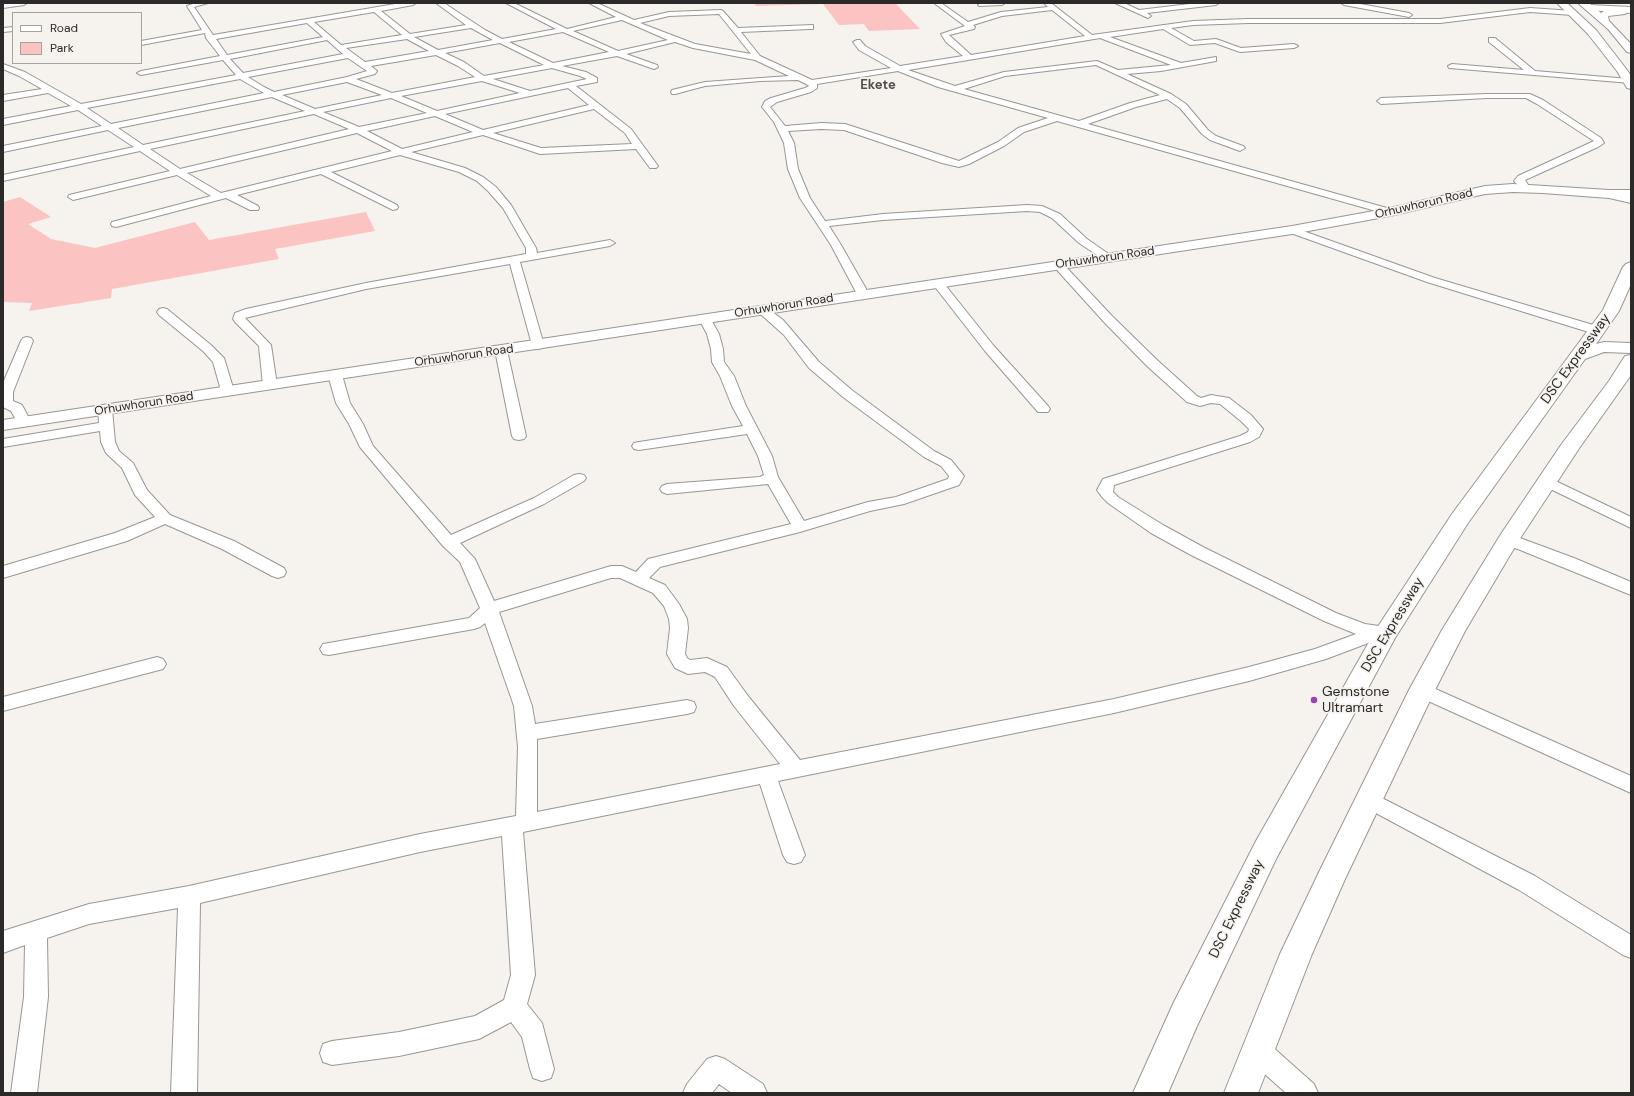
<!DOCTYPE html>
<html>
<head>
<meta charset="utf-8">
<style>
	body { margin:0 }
	#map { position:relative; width:1634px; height:1096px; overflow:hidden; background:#f6f2ee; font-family:"DM Sans",sans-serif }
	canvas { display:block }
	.frame { position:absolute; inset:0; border:4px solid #2b2a28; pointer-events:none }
	.legend { position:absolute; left:12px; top:12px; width:130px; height:52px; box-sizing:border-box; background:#f6f2ee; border:1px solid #a5a29f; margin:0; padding:5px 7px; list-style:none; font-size:12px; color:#2b2a28 }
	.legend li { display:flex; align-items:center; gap:8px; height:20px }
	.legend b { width:20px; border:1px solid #a5a29f }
</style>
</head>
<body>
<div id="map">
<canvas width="1634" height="1096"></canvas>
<div class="frame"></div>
<ul class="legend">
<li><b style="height:5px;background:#fff"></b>Road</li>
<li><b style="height:11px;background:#fbc4c3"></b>Park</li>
</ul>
</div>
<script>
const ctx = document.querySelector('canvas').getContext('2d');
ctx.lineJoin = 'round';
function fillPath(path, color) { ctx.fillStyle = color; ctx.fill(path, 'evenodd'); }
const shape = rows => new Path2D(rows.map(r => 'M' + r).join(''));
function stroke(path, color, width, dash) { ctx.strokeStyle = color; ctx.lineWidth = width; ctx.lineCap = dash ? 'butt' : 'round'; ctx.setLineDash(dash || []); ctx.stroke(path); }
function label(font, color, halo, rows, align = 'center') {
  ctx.font = font + ' "DM Sans",sans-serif'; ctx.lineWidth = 3.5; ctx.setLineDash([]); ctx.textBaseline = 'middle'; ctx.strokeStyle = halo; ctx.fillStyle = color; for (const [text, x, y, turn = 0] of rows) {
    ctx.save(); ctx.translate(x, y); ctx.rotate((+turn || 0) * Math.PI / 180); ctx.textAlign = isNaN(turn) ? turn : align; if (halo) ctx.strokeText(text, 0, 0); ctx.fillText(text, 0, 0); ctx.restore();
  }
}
fillPath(shape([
	[754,3,895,3,920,29,869,31,864,24,839,25,823,4,756,6],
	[20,197,51,217,28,224,51,239,95,248,195,222,209,240,366,212,375,231,275,249,279,259,112,289,111,298,29,311,32,303,3,302,3,202]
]), '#fbc4c3');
const minor = shape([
	[10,3,27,3,24,5,3,8,3,4,10,3],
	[195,3,208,3,194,7,213,35,401,3,416,3,413,5,381,11,410,34,466,25,436,3,444,3,485,30,502,39,556,29,506,3,514,3,567,29,616,17,589,3,597,3,634,20,669,12,721,10,723,11,738,28,813,25,813,29,810,29,741,32,760,56,812,80,891,68,859,50,853,42,857,40,860,40,865,46,900,66,963,56,946,42,941,34,965,26,934,3,941,3,968,22,1001,12,1048,7,1044,3,1051,3,1092,35,1193,21,1248,19,1440,19,1530,8,1573,11,1576,13,1573,15,1530,12,1440,23,1248,23,1193,25,1171,28,1194,41,1216,39,1241,48,1294,44,1298,46,1294,48,1240,52,1215,43,1190,45,1163,29,1110,37,1181,63,1216,57,1216,61,1161,71,1127,74,1171,94,1186,104,1208,130,1216,136,1243,146,1245,148,1240,151,1210,140,1202,134,1180,108,1167,99,1136,107,1088,124,1394,210,1395,212,1394,214,1390,215,1057,121,1024,132,1004,146,969,164,959,167,942,163,844,130,821,129,788,131,794,143,798,169,810,198,825,221,883,214,1027,205,1042,206,1060,214,1087,239,1113,257,1111,259,1103,259,1079,243,1052,218,1040,212,1027,211,883,220,829,226,841,245,869,294,867,296,863,298,859,296,857,294,831,245,800,198,788,169,784,143,774,122,762,107,765,101,771,98,805,88,809,86,808,85,798,80,760,81,705,86,675,94,672,94,671,92,672,90,705,82,789,76,755,60,693,48,675,42,626,54,657,65,658,67,654,69,617,56,562,66,586,72,597,78,597,82,576,86,631,129,658,166,656,168,650,168,636,149,540,154,483,135,411,152,465,168,483,177,496,187,511,205,536,248,537,253,610,240,615,243,610,246,520,262,544,345,542,348,538,349,534,348,532,345,510,264,366,289,245,318,271,345,277,385,275,388,270,389,265,388,263,385,259,346,235,322,233,319,235,313,246,309,366,283,526,254,526,248,503,208,488,191,477,181,459,172,400,155,331,172,397,205,398,207,397,209,393,210,321,174,237,195,258,206,259,208,258,210,250,210,226,198,116,227,112,226,111,224,112,222,211,196,177,175,73,200,68,197,69,195,170,171,140,151,3,181,3,175,134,147,108,130,3,152,3,146,102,126,78,110,3,125,3,119,71,106,48,93,3,101,3,95,42,89,19,76,3,69,3,64,25,72,81,104,236,75,223,60,141,75,137,73,141,71,220,56,206,38,205,33,141,45,141,41,202,30,187,6,195,3],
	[1052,10,1085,36,971,55,949,35,974,29,975,27,973,25,1002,16,1052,10],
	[374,12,402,35,341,45,314,22,374,12],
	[719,14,751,54,695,44,640,23,669,16,719,14],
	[622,20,668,40,618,51,573,31,622,20],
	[307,23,323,37,227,55,216,39,307,23],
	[471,28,493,40,438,50,414,37,471,28],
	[563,32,609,52,553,63,509,42,563,32],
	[1100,38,1171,65,1118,70,1097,61,1004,72,955,86,908,70,1100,38],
	[407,39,429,51,365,62,346,48,407,39],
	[327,40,343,54,243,73,230,59,327,40],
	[500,43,544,65,484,76,464,62,445,53,500,43],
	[436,55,458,66,475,77,392,93,356,79,375,74,377,71,371,66,436,55],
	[348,58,367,71,347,77,274,92,264,87,248,77,348,58],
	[1096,65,1160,95,1130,103,1079,121,964,89,1005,76,1096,65],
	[552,68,580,76,587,79,530,91,493,79,552,68],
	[898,71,938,87,1048,118,1018,128,998,142,959,161,845,124,821,123,785,126,770,107,777,102,811,92,817,88,817,84,898,71],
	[240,79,264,93,111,124,87,108,240,79],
	[482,81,520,93,437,111,401,96,482,81],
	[347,82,382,95,315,109,282,95,347,82],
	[568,88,589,105,483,130,445,114,568,88],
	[272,97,305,111,143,145,118,128,272,97],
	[391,98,427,113,359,127,323,112,391,98],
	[594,109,625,133,632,144,541,148,493,133,594,109],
	[314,114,349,129,180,169,150,149,314,114],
	[435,116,473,132,402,149,367,131,435,116],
	[357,133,392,151,221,193,187,173,357,133],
	[981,3,1005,3,1002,5,979,6,978,5,981,3],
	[1115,3,1124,3,1139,10,1198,3,1219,3,1216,5,1147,13,1151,16,1148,18,1115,3],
	[1341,3,1355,3,1409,13,1412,15,1409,17,1344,5,1341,3],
	[13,27,13,31,3,32,3,28,13,27],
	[1489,38,1495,38,1535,71,1629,79,1631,79,1631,83,1449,68,1448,66,1452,64,1524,70,1489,42,1489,38],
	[1487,94,1530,94,1543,100,1601,138,1604,143,1598,147,1525,180,1530,188,1525,191,1522,190,1514,181,1518,176,1594,141,1537,104,1526,98,1487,98,1381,104,1377,101,1381,98,1487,94],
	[1292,227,1435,278,1600,327,1602,330,1600,333,1596,334,1592,333,1427,282,1288,232,1287,230,1292,227],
	[1056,262,1065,266,1112,316,1157,360,1197,396,1201,398,1211,395,1229,398,1251,415,1263,429,1259,437,1250,442,1114,485,1113,492,1118,497,1163,525,1203,547,1336,613,1365,624,1386,627,1391,630,1394,634,1391,638,1371,642,1326,659,1249,681,1114,713,778,781,805,855,801,862,794,864,787,862,783,855,760,784,523,832,535,975,527,1004,542,1023,554,1069,551,1078,542,1081,533,1078,530,1069,522,1037,511,1022,479,1039,399,1056,332,1065,323,1062,320,1053,323,1044,332,1041,399,1032,475,1016,504,1000,511,975,502,836,420,852,200,903,197,1093,171,1093,178,908,89,924,47,938,48,997,37,1093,11,1093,24,997,25,945,3,953,3,931,89,904,189,886,420,834,516,816,518,747,514,706,485,623,480,627,474,629,329,655,323,654,320,649,323,644,329,643,469,618,480,608,460,562,443,546,360,447,349,424,336,403,328,375,330,372,335,371,340,372,342,375,350,403,363,424,373,446,451,535,534,498,574,475,579,474,584,475,586,478,584,481,544,504,460,543,475,559,494,601,611,566,622,566,636,572,648,559,791,524,768,484,667,494,662,492,660,489,662,486,667,484,760,477,764,475,758,456,747,434,639,450,634,449,632,446,634,443,639,442,743,426,732,406,720,376,712,362,711,349,707,334,699,319,701,316,709,316,719,334,723,349,724,362,734,376,746,406,772,456,778,477,804,521,868,502,896,497,948,479,949,476,941,466,924,457,843,397,809,368,784,335,756,310,758,307,762,306,766,307,783,320,819,362,853,391,934,451,951,460,964,476,959,485,904,504,870,511,800,532,660,567,649,578,665,585,679,604,687,619,688,628,685,654,687,658,690,660,707,658,727,667,748,696,800,760,1114,699,1249,667,1315,649,1356,634,1324,621,1191,555,1151,533,1108,503,1102,497,1097,490,1103,479,1240,436,1248,432,1249,429,1241,421,1220,404,1211,403,1200,406,1187,402,1147,366,1104,322,1057,270,1052,267,1050,265,1052,263,1056,262],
	[611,578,620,578,653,593,664,606,669,619,670,628,667,654,675,668,688,674,705,672,715,677,734,706,780,764,537,812,537,739,687,714,694,712,696,707,694,702,687,700,535,724,532,706,499,612,611,578],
	[938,280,942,281,993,345,1048,406,1050,409,1048,412,1038,412,985,351,932,283,934,281,938,280],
	[163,308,167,309,211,345,224,358,234,391,232,394,222,394,213,362,203,351,159,315,157,312,159,309,163,308],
	[27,337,31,338,33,341,13,392,13,401,22,405,31,422,29,425,24,426,19,425,11,411,3,407,3,383,21,341,23,338,27,337],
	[501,346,505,347,507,350,526,436,524,439,519,440,514,439,512,436,495,350,497,347,501,346],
	[105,405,110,406,112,409,115,442,119,451,133,463,147,490,170,515,234,541,284,568,286,572,284,576,278,578,272,576,222,549,165,524,127,541,3,578,3,566,115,533,155,517,135,495,122,468,106,453,101,442,100,431,3,447,3,439,99,423,98,409,100,406,105,405],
	[1547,477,1631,517,1631,528,1542,485,1540,482,1542,479,1547,477],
	[1509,534,1574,558,1631,582,1631,595,1503,543,1501,539,1503,535,1509,534],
	[157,657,163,659,166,664,163,669,3,711,3,697,157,657],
	[1422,683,1631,776,1631,793,1415,695,1413,690,1415,685,1422,683],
	[1368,791,1535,876,1631,935,1631,958,1623,955,1519,890,1361,805,1358,799,1361,793,1368,791],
	[1258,1039,1267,1042,1314,1084,1318,1093,1286,1093,1249,1060,1246,1051,1249,1042,1258,1039],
	[716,1056,725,1059,763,1084,767,1093,732,1093,719,1084,712,1093,683,1093,687,1084,707,1059,716,1056]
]);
const tertiary = shape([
	[1590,5,1631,7,1631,13,1587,10,1586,8,1587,6,1590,5],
	[1513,184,1609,190,1631,195,1631,203,1609,198,1543,193,1513,192,1485,194,1390,216,1292,234,3,430,3,420,1292,226,1390,208,1485,186,1513,184]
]);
const primary = shape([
	[1557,3,1567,3,1596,30,1627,70,1631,76,1631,89,1627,88,1617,71,1588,34,1557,3],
	[1578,3,1589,3,1601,13,1606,10,1625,10,1627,12,1625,14,1608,16,1609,21,1631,44,1631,53,1627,52,1608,29,1578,3],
	[1609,190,1631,190,1631,198,1604,197,1602,194,1604,191,1609,190],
	[1631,262,1631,284,1619,311,1596,344,1604,342,1631,343,1631,353,1604,352,1585,359,1468,523,1395,638,1276,859,1197,1026,1168,1093,1133,1093,1173,1004,1256,841,1377,628,1452,514,1603,310,1623,267,1626,264,1631,262],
	[1631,355,1631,375,1580,447,1519,540,1465,631,1435,690,1345,879,1312,954,1258,1093,1224,1093,1280,954,1321,868,1409,690,1442,630,1501,534,1561,445,1609,381,1625,356,1631,355]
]);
stroke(minor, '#9a9693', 2);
stroke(tertiary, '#9a9693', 2);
stroke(primary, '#9a9693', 2);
fillPath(minor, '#fff');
fillPath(tertiary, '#fff');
fillPath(primary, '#fff');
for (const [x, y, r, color] of [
	[1314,700,4,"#9745b3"]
]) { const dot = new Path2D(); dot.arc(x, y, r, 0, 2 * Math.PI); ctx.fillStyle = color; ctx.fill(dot); stroke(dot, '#f6f2ee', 1.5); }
label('12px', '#2b2a28', '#f6f2ee', [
	["Orhuwhorun Road",1424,204,-13],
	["Orhuwhorun Road",1105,258,-8],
	["Orhuwhorun Road",784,306,-9],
	["Orhuwhorun Road",464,356,-8],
	["Orhuwhorun Road",144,404,-9]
]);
label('bold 13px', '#534f4c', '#f6f2ee', [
	["Ekete",878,86]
]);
label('14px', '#2b2a28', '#f6f2ee', [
	["DSC Expressway",1576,359,-54],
	["DSC Expressway",1393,625,-59],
	["DSC Expressway",1237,909,-64]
]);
label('14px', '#2b2a28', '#f6f2ee', [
	["Gemstone",1322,692],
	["Ultramart",1322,708]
], 'left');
</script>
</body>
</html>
